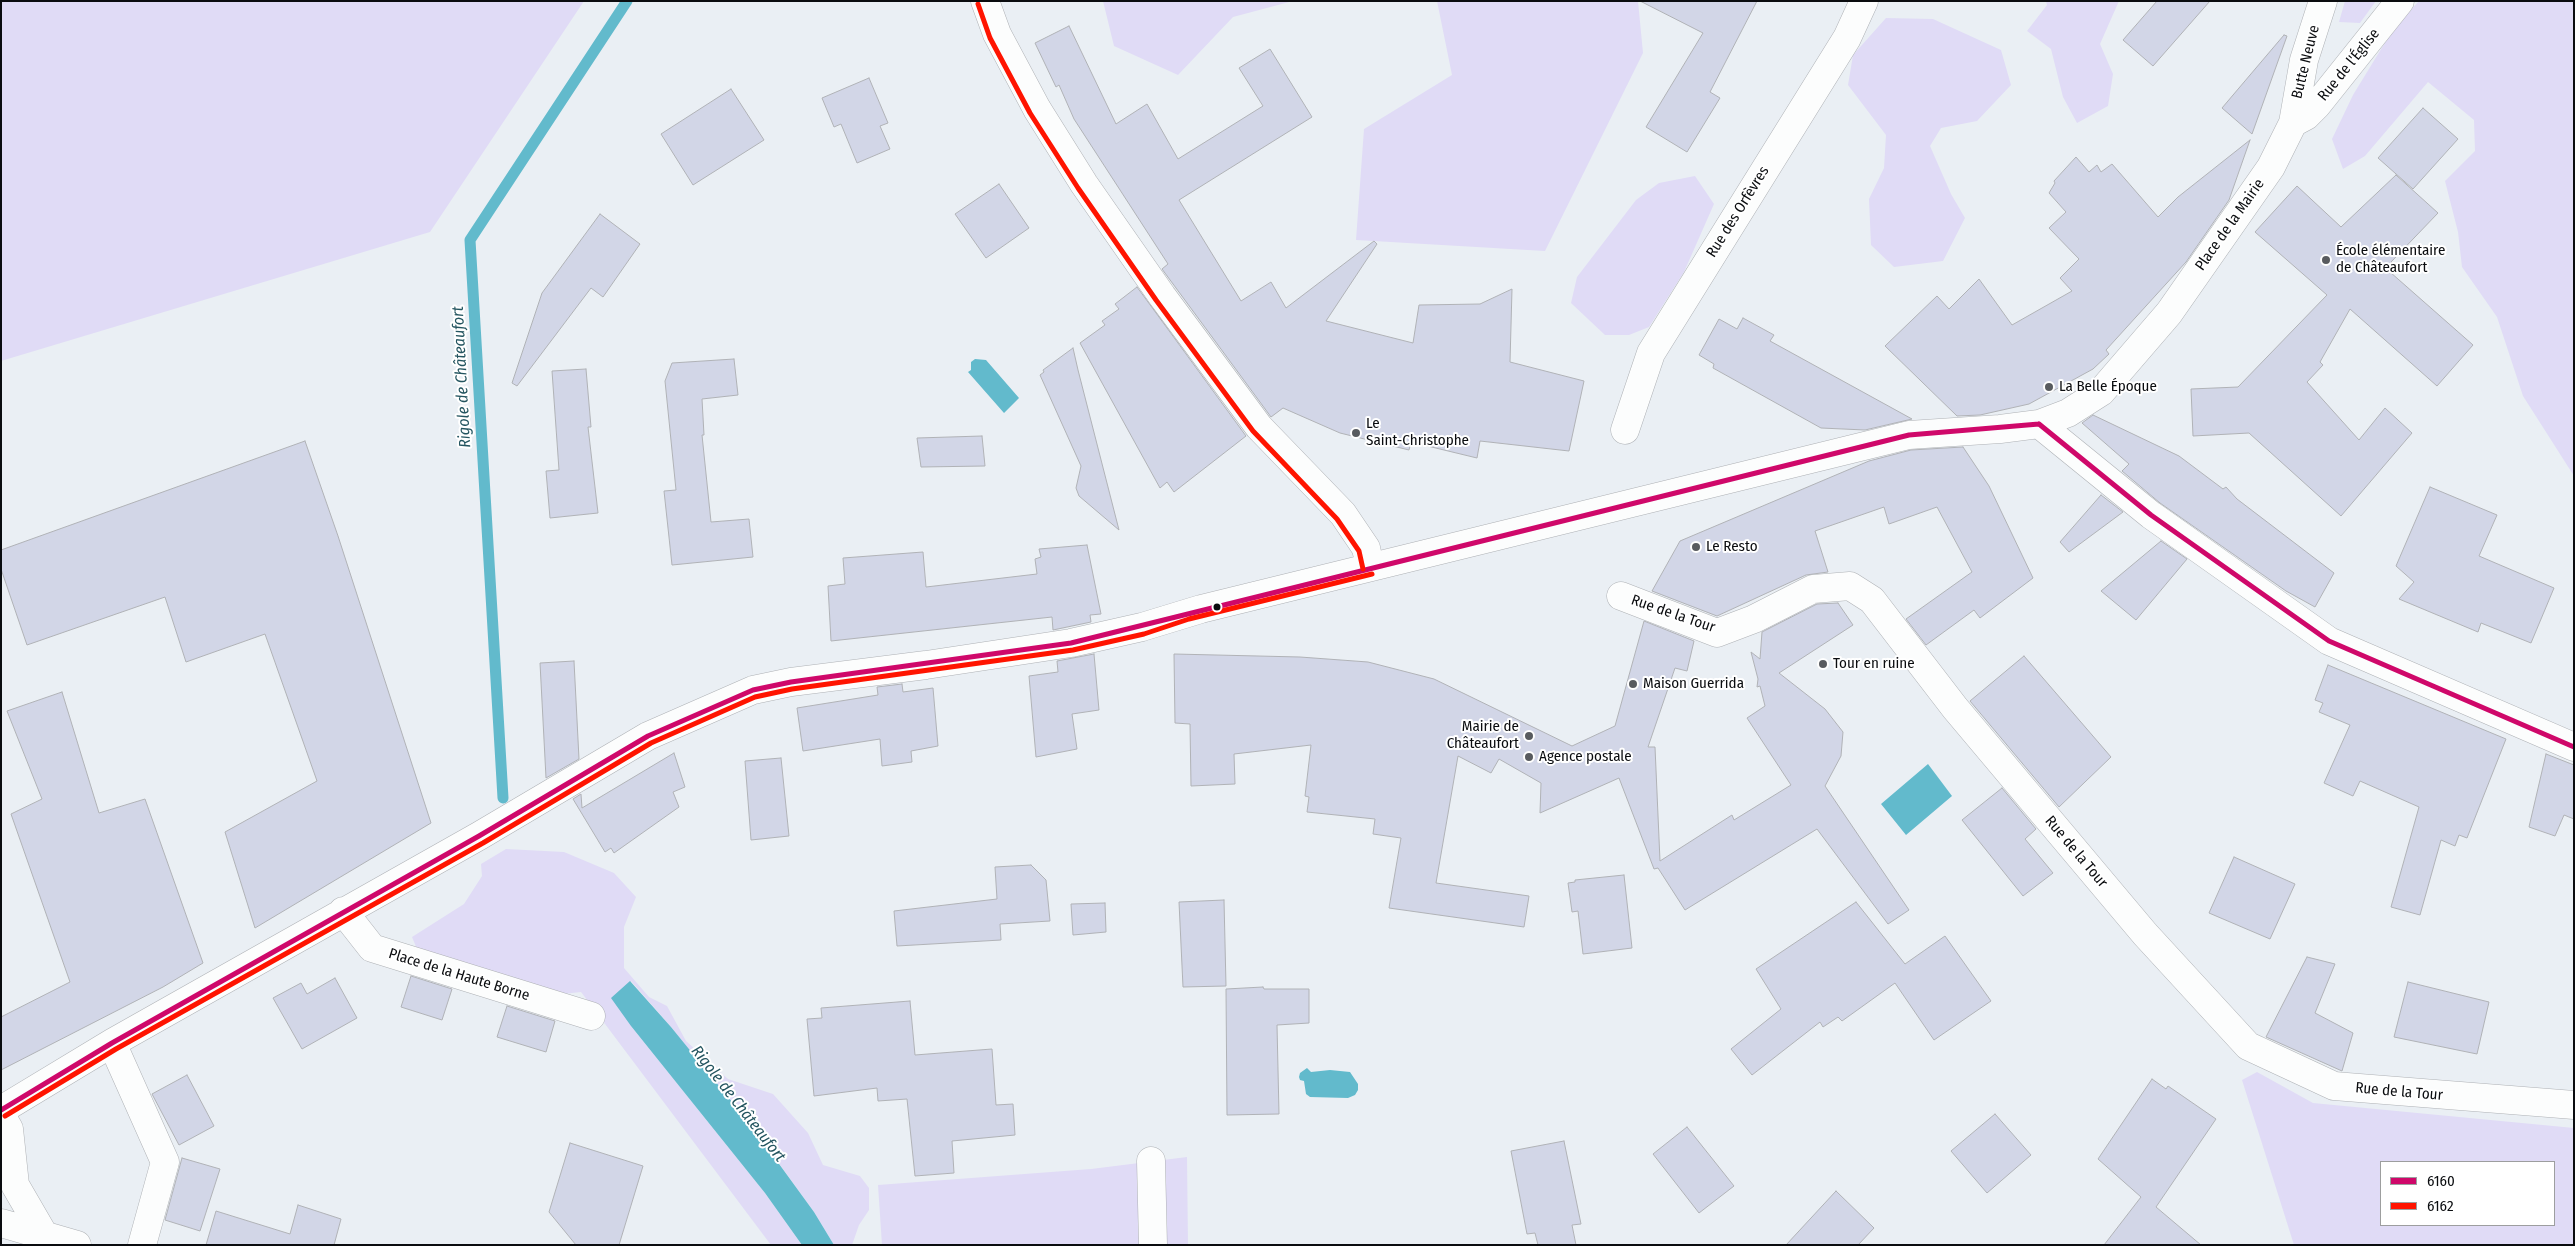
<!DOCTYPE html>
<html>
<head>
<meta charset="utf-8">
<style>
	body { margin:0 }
	#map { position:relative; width:2575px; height:1246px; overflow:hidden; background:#eaeff4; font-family:"Fira Sans Condensed",sans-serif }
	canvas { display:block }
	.frame { position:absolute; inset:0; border:2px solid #0a0c0f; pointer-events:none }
	.legend { position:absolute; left:2380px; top:1161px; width:175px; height:65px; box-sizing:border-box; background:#fff; border:1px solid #9d9e9f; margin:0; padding:6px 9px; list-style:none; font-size:15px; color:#0a0c0f }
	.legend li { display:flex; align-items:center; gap:10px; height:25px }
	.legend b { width:25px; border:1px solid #9d9e9f }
</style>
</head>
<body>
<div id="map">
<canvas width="2575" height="1246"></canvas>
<div class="frame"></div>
<ul class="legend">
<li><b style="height:6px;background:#cf086a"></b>6160</li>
<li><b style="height:6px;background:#ff1400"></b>6162</li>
</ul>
</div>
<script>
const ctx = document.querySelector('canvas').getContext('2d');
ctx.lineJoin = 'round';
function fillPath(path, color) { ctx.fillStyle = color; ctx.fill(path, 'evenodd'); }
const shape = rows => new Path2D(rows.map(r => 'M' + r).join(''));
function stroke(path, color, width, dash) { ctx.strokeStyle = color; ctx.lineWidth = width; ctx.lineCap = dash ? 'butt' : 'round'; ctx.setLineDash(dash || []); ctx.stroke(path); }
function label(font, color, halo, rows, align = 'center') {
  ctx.font = font + ' "Fira Sans Condensed",sans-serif'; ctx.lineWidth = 4; ctx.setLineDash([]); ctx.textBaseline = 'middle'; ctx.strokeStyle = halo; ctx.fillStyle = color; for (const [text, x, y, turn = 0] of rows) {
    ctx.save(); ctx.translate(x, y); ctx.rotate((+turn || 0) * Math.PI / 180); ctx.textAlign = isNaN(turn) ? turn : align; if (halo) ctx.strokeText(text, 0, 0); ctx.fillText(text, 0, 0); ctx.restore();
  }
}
fillPath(shape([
	[1,1,584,1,430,232,1,361],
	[1103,1,1293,1,1233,17,1178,75,1114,46],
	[1437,1,1638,1,1643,53,1545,251,1356,240,1364,129,1452,75],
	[2046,1,2119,1,2100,44,2113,74,2108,106,2077,123,2063,97,2051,49,2027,31,2047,5],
	[2345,1,2376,1,2360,23,2339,22],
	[2419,1,2574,1,2574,476,2523,396,2497,317,2462,267,2458,232,2445,181,2475,151,2474,120,2428,82,2365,156,2343,169,2332,139,2353,95,2394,28],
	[1886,18,1933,19,2001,50,2011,85,1977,121,1941,128,1930,146,1951,194,1965,218,1943,261,1894,267,1871,245,1869,199,1884,168,1886,135,1848,85,1853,55],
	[1695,176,1714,204,1684,272,1649,327,1629,335,1605,335,1571,303,1577,277,1636,200,1659,183],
	[506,849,564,852,614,873,636,897,624,927,624,968,649,997,667,1006,686,1041,728,1079,773,1094,808,1133,823,1165,860,1176,869,1188,869,1210,859,1225,852,1245,834,1245,814,1212,775,1158,671,1027,631,981,631,1026,765,1193,802,1245,771,1245,581,992,563,994,417,949,412,937,464,904,482,876,481,864],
	[2257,1072,2313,1103,2574,1128,2574,1245,2294,1245,2242,1080],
	[2381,1162,2554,1162,2554,1225,2381,1225],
	[1187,1157,1188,1245,882,1245,878,1185,1091,1169]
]), '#e0dbf6');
fillPath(shape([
	[975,359,986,360,1019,398,1004,413,968,372,971,370,971,362],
	[1928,764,1952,796,1906,835,1881,804],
	[630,981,671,1027,750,1124,814,1212,834,1245,802,1245,765,1193,631,1026,611,998],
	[1307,1068,1311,1072,1330,1070,1350,1072,1358,1084,1358,1090,1355,1095,1348,1098,1310,1097,1306,1094,1304,1081,1300,1080,1299,1077,1300,1073]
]), '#62bacc');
stroke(shape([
	[503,798,470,240,627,1]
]), '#62bacc', 11);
const building = shape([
	[1640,1,1757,1,1710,92,1720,98,1687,152,1646,127,1703,33,1640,1],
	[2157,1,2210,1,2153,66,2123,40,2157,1],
	[1069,26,1116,124,1147,104,1178,159,1263,106,1239,68,1270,49,1312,117,1179,200,1241,301,1271,282,1286,308,1374,241,1377,244,1326,321,1413,343,1419,305,1480,304,1512,289,1510,362,1584,381,1569,451,1480,441,1477,458,1411,442,1409,450,1340,433,1283,408,1271,417,1162,269,1168,264,1074,119,1059,85,1056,87,1035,43,1069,26],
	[2284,35,2287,36,2252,134,2222,108,2284,35],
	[869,78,888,123,880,126,890,149,857,163,841,124,834,127,822,98,869,78],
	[731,89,764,140,693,185,661,134,731,89],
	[2423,108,2458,139,2413,189,2378,158,2423,108],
	[2250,140,2229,200,2186,262,2106,350,2109,354,2093,369,2029,404,1980,415,1957,416,1885,346,1937,296,1949,309,1979,279,2012,325,2072,291,2060,278,2079,259,2049,228,2066,212,2049,193,2055,183,2054,181,2076,157,2089,172,2097,165,2101,172,2112,164,2158,217,2178,197,2250,140],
	[2396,175,2438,213,2391,262,2396,266,2390,272,2473,345,2437,386,2350,309,2320,362,2323,365,2307,382,2359,440,2385,408,2412,433,2341,516,2249,433,2193,436,2191,389,2238,387,2327,295,2255,232,2297,186,2341,227,2396,175],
	[999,184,1029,228,986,258,955,214,999,184],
	[600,214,640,244,603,297,591,288,517,386,512,383,542,293,600,214],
	[1137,287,1246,436,1174,492,1167,482,1160,488,1080,343,1105,325,1102,321,1119,309,1115,304,1137,287],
	[1743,318,1774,335,1770,341,1912,419,1865,430,1821,428,1713,368,1714,364,1699,355,1719,319,1737,329,1743,318],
	[1073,348,1078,370,1119,530,1079,496,1076,488,1081,466,1040,375,1044,372,1043,370,1073,348],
	[734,359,738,395,702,399,704,435,702,435,711,522,749,519,753,557,672,565,664,491,676,490,665,381,672,363,734,359],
	[586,369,591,427,588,427,598,513,550,518,546,471,559,470,552,371,586,369],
	[2093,415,2179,456,2223,489,2226,487,2237,499,2334,573,2315,607,2286,591,2160,503,2122,471,2129,464,2082,423,2093,415],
	[982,436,985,466,921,467,917,438,982,436],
	[305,441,338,536,431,823,255,928,225,832,317,781,265,634,186,662,165,597,27,645,1,569,1,550,305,441],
	[1963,447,1989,486,2033,578,1980,618,1974,610,1926,645,1906,619,1972,572,1937,507,1889,524,1884,507,1815,531,1828,572,1806,575,1717,616,1652,591,1680,541,1869,461,1911,450,1963,447],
	[2430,487,2497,515,2479,556,2554,588,2531,643,2481,623,2478,632,2399,599,2414,582,2396,566,2430,487],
	[2101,495,2123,512,2069,552,2060,542,2101,495],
	[2161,541,2187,559,2136,620,2101,591,2161,541],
	[1087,545,1101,614,1090,615,1091,622,1053,630,1052,617,831,641,828,586,845,584,843,558,923,552,926,587,1037,574,1035,559,1041,557,1039,549,1087,545],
	[1838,603,1853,625,1779,673,1825,709,1843,732,1841,756,1825,786,1909,910,1888,924,1817,829,1685,910,1658,868,1654,869,1619,778,1540,813,1541,783,1499,759,1491,773,1458,756,1436,883,1529,896,1524,927,1389,908,1401,838,1373,834,1375,819,1307,812,1309,797,1305,796,1311,745,1234,754,1235,784,1191,786,1190,724,1175,723,1174,654,1300,657,1368,662,1434,679,1572,746,1615,726,1644,621,1694,641,1687,671,1675,668,1648,747,1655,747,1660,861,1732,815,1734,820,1791,785,1747,718,1765,706,1760,686,1757,687,1758,679,1751,652,1760,659,1762,632,1817,604,1838,603],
	[1094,654,1099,710,1072,714,1077,749,1036,757,1029,676,1058,672,1057,661,1094,654],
	[2024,656,2111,757,2059,807,1970,701,2024,656],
	[574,661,579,759,546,778,540,663,574,661],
	[2328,665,2506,739,2467,838,2459,835,2455,846,2441,840,2420,915,2391,907,2419,807,2360,781,2353,796,2324,783,2350,725,2319,712,2323,703,2315,700,2328,665],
	[902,684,903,692,933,688,938,746,911,751,912,762,882,766,880,739,803,751,797,708,878,695,877,687,902,684],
	[62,692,99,813,145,799,203,963,163,987,1,1070,1,1017,70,982,11,814,42,799,7,711,62,692],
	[674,753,685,787,673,792,679,807,614,853,611,848,605,852,573,799,581,794,582,808,674,753],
	[2546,754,2574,765,2574,819,2564,815,2555,836,2529,827,2546,754],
	[781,758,789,836,751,840,745,761,781,758],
	[2002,788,2036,829,2025,839,2053,873,2023,896,1962,820,2002,788],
	[2234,857,2295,884,2270,939,2209,913,2234,857],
	[1031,865,1046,880,1050,921,1000,924,1001,940,897,946,894,911,997,899,995,867,1031,865],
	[1624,875,1632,948,1583,954,1578,911,1572,912,1568,883,1575,882,1575,880,1624,875],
	[1224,900,1226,986,1183,987,1179,902,1224,900],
	[1856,902,1905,964,1945,936,1991,1001,1934,1040,1895,983,1842,1021,1838,1017,1823,1027,1820,1022,1752,1075,1731,1049,1781,1009,1756,969,1856,902],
	[1105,903,1106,932,1073,935,1071,904,1105,903],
	[2307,957,2335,964,2315,1013,2353,1033,2342,1071,2266,1037,2307,957],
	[411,976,452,989,442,1020,401,1007,411,976],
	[335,978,357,1018,302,1049,273,998,301,983,307,994,335,978],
	[2408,982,2489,1002,2477,1054,2394,1037,2408,982],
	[1263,987,1264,989,1309,989,1309,1023,1277,1025,1279,1114,1227,1115,1226,989,1263,987],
	[910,1001,915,1055,992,1049,996,1105,1013,1104,1015,1135,952,1141,954,1173,915,1176,907,1099,878,1101,877,1088,814,1096,807,1019,822,1018,821,1008,910,1001],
	[507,1006,555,1021,546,1052,497,1037,507,1006],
	[187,1075,214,1126,179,1145,152,1094,187,1075],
	[2152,1079,2166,1089,2168,1086,2216,1119,2156,1207,2201,1245,2104,1245,2141,1197,2098,1159,2152,1079],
	[1995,1114,2031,1155,1987,1193,1951,1151,1995,1114],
	[1687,1127,1734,1186,1699,1213,1653,1154,1687,1127],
	[1564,1141,1581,1224,1572,1225,1576,1245,1538,1245,1535,1233,1527,1234,1511,1151,1564,1141],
	[570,1143,643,1166,619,1245,576,1245,549,1212,570,1143],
	[182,1158,220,1169,200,1231,165,1220,182,1158],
	[1836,1191,1874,1228,1858,1245,1786,1245,1836,1191],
	[298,1205,341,1219,334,1245,206,1245,216,1211,290,1234,298,1205]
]);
fillPath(building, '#d2d6e7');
stroke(building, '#b0b2b6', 1);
const minor = shape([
	[985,1,997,34,1037,109,1084,184,1162,296,1259,427,1343,514,1366,548,1370,567],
	[2293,123,2306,116,2317,105,2400,1],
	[2039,424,2151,515,2329,641,2574,747],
	[1625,430,1651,353,1847,38,1864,1],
	[1621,596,1717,633,1754,619,1813,589,1850,586,1872,600,1955,708,2145,934,2248,1046,2334,1086,2574,1105],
	[343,911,372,948,591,1016],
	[112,1043,165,1162,142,1245],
	[1,1110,112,1043,479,836,648,736,753,690,791,682,926,665,1071,643,1142,627,1201,609,1909,435,2000,429,2039,424,2068,413,2101,392,2169,313,2271,167,2293,123,2304,60,2323,1],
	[1,1115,9,1129,15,1185,44,1235,45,1245],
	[1151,1161,1153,1245],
	[1,1223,77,1245]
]);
stroke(minor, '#aeb1b5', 29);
stroke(minor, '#fcfdfd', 28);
stroke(shape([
	[2039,424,2151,515,2329,641,2574,747],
	[1,1110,112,1043,479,836,648,736,753,690,791,682,1071,643,1909,435,2039,424]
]), '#cf086a', 5);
stroke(shape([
	[978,4,990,38,1030,113,1078,188,1156,300,1253,431,1337,519,1359,551,1363,569],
	[5,1116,116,1049,483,843,651,743,755,697,792,689,1073,650,1144,634,1189,619,1372,574]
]), '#ff1400', 5);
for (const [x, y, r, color] of [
	[2326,260,5,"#585b5f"],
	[2049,387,5,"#585b5f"],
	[1356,433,5,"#585b5f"],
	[1696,547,5,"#585b5f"],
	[1217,607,4.5,"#0a0c0f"],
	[1823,664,5,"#585b5f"],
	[1633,684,5,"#585b5f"],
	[1529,736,5,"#585b5f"],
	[1529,757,5,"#585b5f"]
]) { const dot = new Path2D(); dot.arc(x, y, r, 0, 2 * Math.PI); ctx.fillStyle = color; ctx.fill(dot); stroke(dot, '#fff', 2); }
label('15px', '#0a0c0f', '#fff', [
	["Butte Neuve",2306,62,-76],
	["Rue de l'Église",2349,65,-51],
	["Rue des Orfèvres",1738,212,-58],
	["Place de la Mairie",2230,225,-55],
	["Rue de la Tour",1673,614,19],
	["Rue de la Tour",2076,852,50],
	["Place de la Haute Borne",459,975,17],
	["Rue de la Tour",2399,1092,5]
]);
label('15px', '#0a0c0f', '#fff', [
	["École élémentaire",2336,251],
	["de Châteaufort",2336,268],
	["La Belle Époque",2059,387],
	["Le",1366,424],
	["Saint-Christophe",1366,441],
	["Le Resto",1706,547],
	["Tour en ruine",1833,664],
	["Maison Guerrida",1643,684],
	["Mairie de",1519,727,"right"],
	["Châteaufort",1519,744,"right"],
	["Agence postale",1539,757]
], 'left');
label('italic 16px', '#23545f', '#fff', [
	["Rigole de Châteaufort",462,377,-93],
	["Rigole de Châteaufort",738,1104,52]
]);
</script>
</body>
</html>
